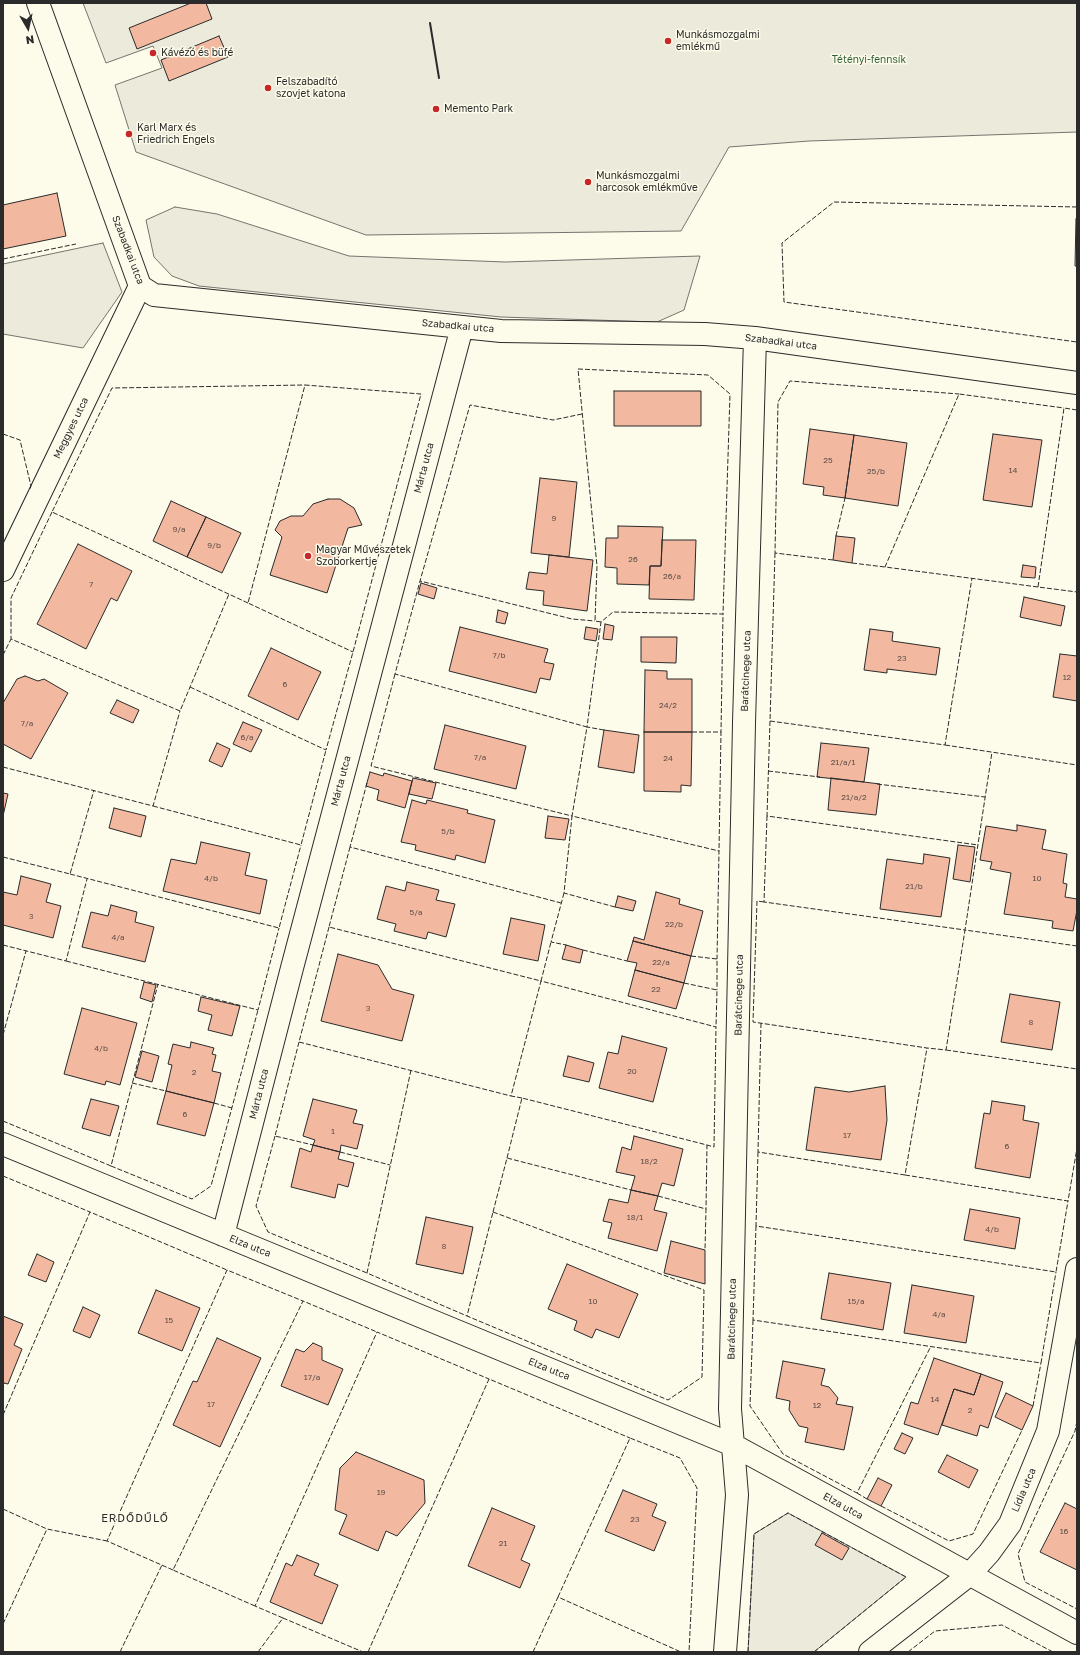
<!DOCTYPE html>
<html>
<head>
<meta charset="utf-8">
<style>
	body { margin:0 }
	#map { position:relative; width:1080px; height:1655px; overflow:hidden; background:#fdfbea; font-family:"Golos Text",sans-serif }
	canvas { display:block }
	.frame { position:absolute; inset:0; border:4px solid #2b2b2b; pointer-events:none }
	.north { position:absolute; left:8px; top:8px; width:40px; height:40px; -webkit-text-stroke:3px #fdfbea; paint-order:stroke; rotate:171deg; font-size:11px; font-weight:700; line-height:16px; text-align:center; color:#2b2b2b }
	.north::after { content:''; display:block; margin:auto; width:14px; height:18px; background:#2b2b2b; clip-path:polygon(50% 0,100% 100%,50% 72%,0 100%) }
</style>
</head>
<body>
<div id="map">
<canvas width="1080" height="1655"></canvas>
<div class="frame"></div>
<div class="north">N</div>
</div>
<script>
const ctx = document.querySelector('canvas').getContext('2d');
ctx.lineJoin = 'round';
function fillPath(path, color) { ctx.fillStyle = color; ctx.fill(path, 'evenodd'); }
const shape = rows => new Path2D(rows.map(r => 'M' + r).join(''));
function stroke(path, color, width, dash) { ctx.strokeStyle = color; ctx.lineWidth = width; ctx.lineCap = dash ? 'butt' : 'round'; ctx.setLineDash(dash || []); ctx.stroke(path); }
function label(font, color, halo, rows, align = 'center') {
  ctx.font = font + ' "Golos Text",sans-serif'; ctx.lineWidth = 3; ctx.setLineDash([]); ctx.textBaseline = 'middle'; ctx.strokeStyle = halo; ctx.fillStyle = color; for (const [text, x, y, turn = 0] of rows) {
    ctx.save(); ctx.translate(x, y); ctx.rotate((+turn || 0) * Math.PI / 180); ctx.textAlign = isNaN(turn) ? turn : align; if (halo) ctx.strokeText(text, 0, 0); ctx.fillText(text, 0, 0); ctx.restore();
  }
}
const green = shape([
	[83,3,1077,3,1077,132,809,141,729,147,681,231,366,235,136,152,115,85,162,68,153,46,106,63,83,3],
	[788,1513,906,1577,814,1652,748,1652,754,1534,788,1513]
]);
fillPath(green, '#ecebdb');
stroke(green, '#74746e', 1);
const parking = shape([
	[175,207,217,214,349,256,505,262,700,256,684,310,657,322,501,317,199,286,172,276,154,257,146,220,175,207],
	[103,243,122,292,83,348,3,334,3,264,103,243]
]);
fillPath(parking, '#eceadb');
stroke(parking, '#74746e', 1);
const building = shape([
	[191,3,206,3,212,19,137,49,129,28,191,3],
	[219,36,228,57,169,81,161,60,219,36],
	[57,193,66,236,3,249,3,205,57,193],
	[1076,219,1077,219,1077,266,1075,266,1076,219],
	[614,391,701,391,701,426,614,426,614,391],
	[810,429,854,435,845,498,823,495,824,487,803,484,810,429],
	[993,434,1042,440,1032,507,983,500,993,434],
	[854,435,907,443,898,506,845,498,854,435],
	[540,478,577,482,569,557,531,553,540,478],
	[328,499,340,499,354,508,362,525,348,528,327,593,270,575,282,537,275,530,280,521,291,516,303,516,313,504,328,499],
	[171,501,206,517,187,557,153,541,171,501],
	[206,517,241,533,222,573,187,557,206,517],
	[618,526,663,527,661,566,650,566,649,585,617,584,617,568,605,567,606,538,618,538,618,526],
	[836,536,855,538,852,563,833,560,836,536],
	[662,540,696,540,694,600,649,599,650,566,661,566,662,540],
	[78,544,132,571,117,601,111,598,86,649,37,624,78,544],
	[549,555,593,560,587,611,543,605,544,591,526,589,529,572,547,574,549,555],
	[1023,565,1036,567,1035,578,1021,577,1023,565],
	[421,583,437,588,434,599,418,594,421,583],
	[1024,597,1065,606,1061,626,1020,617,1024,597],
	[498,610,508,613,505,624,496,622,498,610],
	[605,624,614,626,612,640,603,639,605,624],
	[460,627,548,649,544,662,554,664,550,680,540,678,536,693,449,671,460,627],
	[586,627,598,629,596,641,584,639,586,627],
	[870,629,893,632,892,641,940,648,936,675,887,669,887,673,864,670,870,629],
	[641,637,677,637,676,663,641,662,641,637],
	[271,648,321,672,298,720,248,696,271,648],
	[1060,654,1077,656,1077,701,1053,697,1060,654],
	[645,670,667,671,667,679,692,679,692,732,644,732,645,670],
	[25,676,38,681,44,679,68,693,31,759,3,744,3,703,17,679,25,676],
	[117,700,139,710,133,723,110,713,117,700],
	[243,722,262,730,251,752,233,744,243,722],
	[445,725,526,746,516,789,434,769,445,725],
	[604,730,639,735,634,773,598,767,604,730],
	[644,732,692,732,691,786,681,785,681,792,644,791,644,732],
	[217,743,230,749,222,767,209,761,217,743],
	[821,743,869,748,864,782,817,777,821,743],
	[370,772,383,776,384,773,412,781,405,808,377,800,379,790,366,786,370,772],
	[413,778,436,783,432,799,409,794,413,778],
	[831,778,880,784,876,815,828,810,831,778],
	[3,793,8,794,3,816,3,793],
	[412,800,426,804,427,800,468,810,467,813,495,820,485,863,456,855,455,860,415,850,416,845,401,842,412,800],
	[114,808,146,816,141,837,109,828,114,808],
	[548,816,569,819,565,840,545,838,548,816],
	[1017,825,1046,830,1042,849,1067,854,1063,883,1067,884,1065,897,1077,899,1077,910,1073,931,1052,928,1053,921,1004,914,1011,873,990,869,992,862,980,860,986,826,1017,831,1017,825],
	[201,842,250,853,245,875,267,880,260,914,163,891,171,859,196,864,201,842],
	[958,845,975,847,970,882,953,879,958,845],
	[924,854,950,858,941,917,880,909,887,859,923,864,924,854],
	[21,876,51,884,46,902,61,906,53,938,3,925,3,892,17,895,21,876],
	[407,882,439,890,436,900,455,904,446,937,428,932,426,939,394,931,396,924,377,919,386,886,405,891,407,882],
	[656,892,680,899,679,904,703,911,691,956,633,941,634,937,644,940,656,892],
	[618,896,636,901,633,911,615,907,618,896],
	[111,905,137,912,135,922,154,927,145,962,82,947,91,912,108,916,111,905],
	[511,918,545,925,538,961,503,954,511,918],
	[633,941,691,956,684,983,635,970,637,963,627,961,633,941],
	[566,945,583,950,580,963,562,959,566,945],
	[338,954,378,965,392,989,414,995,402,1041,321,1021,338,954],
	[635,970,684,983,676,1009,628,996,635,970],
	[144,982,156,985,152,1002,140,998,144,982],
	[1010,994,1060,1002,1052,1050,1001,1042,1010,994],
	[201,997,240,1006,232,1036,208,1030,212,1015,198,1011,201,997],
	[82,1008,137,1023,120,1085,106,1081,105,1085,64,1074,82,1008],
	[622,1036,667,1048,653,1102,599,1088,608,1052,618,1054,622,1036],
	[191,1042,214,1048,212,1054,216,1055,212,1071,221,1073,214,1103,166,1091,172,1065,168,1064,173,1044,190,1048,191,1042],
	[142,1051,159,1056,152,1082,135,1077,142,1051],
	[568,1056,594,1063,589,1082,563,1076,568,1056],
	[885,1086,887,1120,881,1160,806,1150,815,1087,849,1092,885,1086],
	[166,1091,214,1103,205,1136,157,1124,166,1091],
	[91,1099,119,1106,110,1136,82,1128,91,1099],
	[313,1099,357,1110,353,1123,363,1125,357,1149,341,1145,340,1152,313,1145,315,1140,303,1136,313,1099],
	[992,1101,1025,1106,1023,1120,1039,1123,1030,1178,975,1168,984,1113,990,1114,992,1101],
	[634,1136,683,1149,674,1186,662,1183,658,1196,631,1190,635,1176,616,1172,622,1147,631,1150,634,1136],
	[313,1145,340,1152,338,1159,354,1163,348,1187,338,1184,335,1198,291,1187,300,1148,311,1152,313,1145],
	[631,1190,658,1196,654,1210,667,1213,657,1251,608,1238,612,1223,603,1221,609,1199,628,1203,631,1190],
	[970,1209,1020,1218,1015,1249,964,1240,970,1209],
	[426,1217,473,1227,463,1274,416,1264,426,1217],
	[671,1241,705,1250,705,1284,664,1273,671,1241],
	[37,1254,54,1262,46,1282,28,1275,37,1254],
	[567,1264,638,1294,619,1338,596,1329,592,1338,574,1330,577,1321,548,1309,567,1264],
	[829,1273,891,1283,883,1330,821,1319,829,1273],
	[912,1285,974,1296,966,1343,904,1333,912,1285],
	[156,1290,200,1308,182,1351,138,1333,156,1290],
	[83,1307,100,1315,90,1338,73,1331,83,1307],
	[3,1316,23,1324,14,1345,22,1349,8,1384,4,1383,3,1386,3,1316],
	[217,1338,261,1358,220,1447,173,1425,193,1381,197,1382,217,1338],
	[313,1343,322,1347,322,1360,343,1369,328,1405,281,1386,296,1349,304,1352,313,1343],
	[934,1358,981,1374,974,1395,954,1389,938,1435,904,1424,911,1402,918,1404,934,1358],
	[783,1361,825,1369,821,1385,829,1387,838,1398,836,1404,853,1407,844,1450,805,1442,808,1428,799,1426,789,1410,790,1401,776,1398,783,1361],
	[981,1374,1003,1382,988,1428,980,1425,977,1436,942,1425,954,1389,974,1395,981,1374],
	[1006,1393,1033,1406,1022,1430,995,1417,1006,1393],
	[902,1433,913,1438,905,1454,894,1449,902,1433],
	[356,1452,424,1480,425,1503,397,1536,386,1531,378,1551,339,1534,347,1515,335,1510,340,1468,356,1452],
	[947,1455,978,1470,969,1488,938,1472,947,1455],
	[878,1478,892,1485,881,1506,867,1499,878,1478],
	[623,1490,657,1504,652,1516,666,1522,654,1551,605,1531,623,1490],
	[1065,1503,1077,1509,1077,1570,1040,1552,1065,1503],
	[492,1508,535,1526,521,1560,530,1564,520,1588,468,1566,492,1508],
	[822,1533,849,1548,842,1560,815,1545,822,1533],
	[297,1555,319,1564,314,1575,338,1585,322,1624,270,1602,286,1563,292,1566,297,1555]
]);
fillPath(building, '#f2b8a0');
stroke(building, '#2b2b2b', 1);
const street = shape([
	[38,3,140,286,154,295,501,331,705,334,755,338,1077,383],
	[3,570,140,286],
	[3,1144,733,1445,1077,1633],
	[223,1235,292,968,462,327],
	[725,1652,737,1495,730,1409,744,723,755,338],
	[870,1652,969,1575,989,1553,1010,1524,1048,1431,1077,1269]
]);
stroke(street, '#2b2b2b', 24);
stroke(street, '#fdfbea', 22);
stroke(shape([
	[1077,207,834,202,782,243,784,302,1077,342],
	[3,259,76,244],
	[1077,410,1064,408,1038,587,1077,592],
	[582,414,553,420,470,405,420,581,572,619,595,621],
	[3,434,20,440,31,486,30,489],
	[52,512,11,598,11,639,180,711,229,594],
	[836,536,845,498],
	[775,553,770,721,945,745,972,578],
	[833,560,775,553,778,402,790,381,959,394],
	[852,563,885,567],
	[1038,587,885,567,959,394,1064,408],
	[248,603,52,512,112,388,305,385],
	[601,622,595,621,597,566,578,369,708,375,730,394,723,614],
	[3,655,11,639],
	[395,674,371,766,572,816,587,727,395,674,420,581],
	[190,687,326,750,353,652,421,394,305,385,248,603,353,652],
	[770,721,767,816,978,845],
	[604,730,587,727,601,622,613,612,723,614,721,732],
	[692,732,721,732,719,851],
	[945,745,1077,765],
	[3,767,153,806,180,711],
	[768,771,820,777],
	[367,783,350,847,561,903],
	[877,784,985,797],
	[153,806,301,845,326,750],
	[767,816,764,902,965,930,992,752],
	[350,847,329,927,541,981,551,942],
	[3,857,70,874,94,790],
	[70,874,279,928,301,845],
	[564,893,551,942,566,945],
	[764,902,757,901,753,1022,927,1048,946,1050,965,930,1077,946],
	[615,907,564,893,572,816,719,851,717,959],
	[329,927,299,1042,511,1096],
	[3,945,66,961,87,879],
	[583,950,627,961],
	[691,956,717,959,717,990],
	[66,961,258,1010,279,928],
	[684,983,717,990,716,1027],
	[761,1023,758,1152,905,1175,927,1048],
	[3,1035,26,951],
	[299,1042,275,1136,313,1145],
	[946,1050,1077,1069],
	[411,1070,367,1273,467,1316],
	[132,1083,166,1091],
	[522,1098,511,1096,541,981,716,1027,714,1147,707,1145],
	[214,1103,232,1108],
	[3,1121,111,1166,158,984],
	[275,1136,256,1206,268,1232,367,1273],
	[340,1152,390,1165],
	[758,1152,756,1226,1056,1272,1068,1201],
	[507,1158,522,1098,707,1145,706,1209],
	[111,1166,192,1199,211,1186,258,1010],
	[905,1175,1068,1201,1077,1148],
	[3,1176,90,1212],
	[658,1196,706,1209,705,1250],
	[493,1212,704,1290,702,1377,668,1400,467,1316,493,1212],
	[493,1212,507,1158,631,1190],
	[756,1226,753,1320,1041,1363,1056,1272],
	[753,1320,750,1406,783,1454,857,1493,931,1346],
	[1033,1406,1041,1363],
	[3,1415,90,1212,227,1270],
	[1077,1421,1075,1431,1018,1554,1025,1582,1077,1609],
	[857,1493,867,1499],
	[881,1506,949,1541,973,1534,1022,1430],
	[3,1509,47,1529,107,1541],
	[173,1570,107,1541,227,1270,303,1301],
	[558,1597,630,1438,680,1458,697,1488,689,1652],
	[255,1606,173,1570,303,1301,377,1332],
	[283,1618,255,1606,377,1332,489,1379],
	[3,1624,47,1529],
	[120,1652,162,1565],
	[258,1652,283,1618,363,1652],
	[368,1652,489,1379,630,1438],
	[533,1652,558,1597,681,1652],
	[748,1652,754,1534,788,1513,906,1577,814,1652],
	[908,1652,935,1631,1002,1625,1053,1652]
]), '#2b2b2b', 1, [5, 2]);
stroke(shape([
	[430,23,439,78]
]), '#2b2b2b', 2);
for (const [x, y, r, color] of [
	[668,41,4,"#c62828"],
	[153,53,4,"#c62828"],
	[268,88,4,"#c62828"],
	[436,109,4,"#c62828"],
	[129,134,4,"#c62828"],
	[588,182,4,"#c62828"],
	[308,556,4,"#c62828"]
]) { const dot = new Path2D(); dot.arc(x, y, r, 0, 2 * Math.PI); ctx.fillStyle = color; ctx.fill(dot); stroke(dot, '#fdfbea', 1.5); }
label('8px', '#5d4e48', null, [
	["25",828,460],
	["14",1013,470],
	["25/b",876,471],
	["9",554,518],
	["9/a",179,529],
	["9/b",214,545],
	["26",633,559],
	["26/a",672,576],
	["7",91,584],
	["7/b",499,655],
	["23",902,658],
	["12",1067,677],
	["6",285,684],
	["24/2",668,705],
	["7/a",27,723],
	["6/a",247,737],
	["7/a",480,757],
	["24",668,758],
	["21/a/1",843,762],
	["21/a/2",854,797],
	["5/b",448,831],
	["4/b",211,878],
	["10",1037,878],
	["21/b",914,886],
	["5/a",416,912],
	["3",31,916],
	["22/b",674,924],
	["4/a",118,937],
	["22/a",661,962],
	["22",656,989],
	["3",368,1008],
	["8",1031,1022],
	["4/b",101,1048],
	["20",632,1071],
	["2",194,1072],
	["6",185,1114],
	["1",333,1131],
	["17",847,1135],
	["6",1007,1146],
	["18/2",649,1161],
	["18/1",635,1217],
	["4/b",992,1229],
	["8",444,1246],
	["10",593,1301],
	["15/a",856,1301],
	["4/a",939,1314],
	["15",169,1320],
	["17/a",312,1377],
	["14",935,1399],
	["17",211,1404],
	["12",817,1405],
	["2",970,1410],
	["19",381,1492],
	["23",635,1519],
	["16",1064,1531],
	["21",503,1543]
]);
label('10px', '#2b2b2b', '#fdfbea', [
	["Munkásmozgalmi",676,35],
	["emlékmű",676,47],
	["Kávézó és büfé",161,53],
	["Felszabadító",276,82],
	["szovjet katona",276,94],
	["Memento Park",444,109],
	["Karl Marx és",137,128],
	["Friedrich Engels",137,140],
	["Munkásmozgalmi",596,176],
	["harcosok emlékműve",596,188],
	["Magyar Művészetek",316,550],
	["Szoborkertje",316,562]
], 'left');
label('10px', '#34623c', '#fdfbea', [
	["Tétényi-fennsík",869,60]
]);
label('10px', '#2b2b2b', '#fdfbea', [
	["Szabadkai utca",128,250,69],
	["Szabadkai utca",458,326,5],
	["Szabadkai utca",781,342,7],
	["Meggyes utca",71,428,-64],
	["Márta utca",424,468,-75],
	["Barátcinege utca",746,671,-88],
	["Márta utca",341,781,-75],
	["Barátcinege utca",739,995,-89],
	["Márta utca",259,1094,-76],
	["Elza utca",250,1246,22],
	["Barátcinege utca",732,1319,-89],
	["Elza utca",549,1369,22],
	["Lídia utca",1024,1490,-67],
	["Elza utca",843,1506,29]
]);
ctx.letterSpacing = '1px';
label('11px', '#2b2b2b', '#fdfbea', [
	["ERDŐDŰLŐ",135,1519]
]);
ctx.letterSpacing = '0px';
</script>
</body>
</html>
